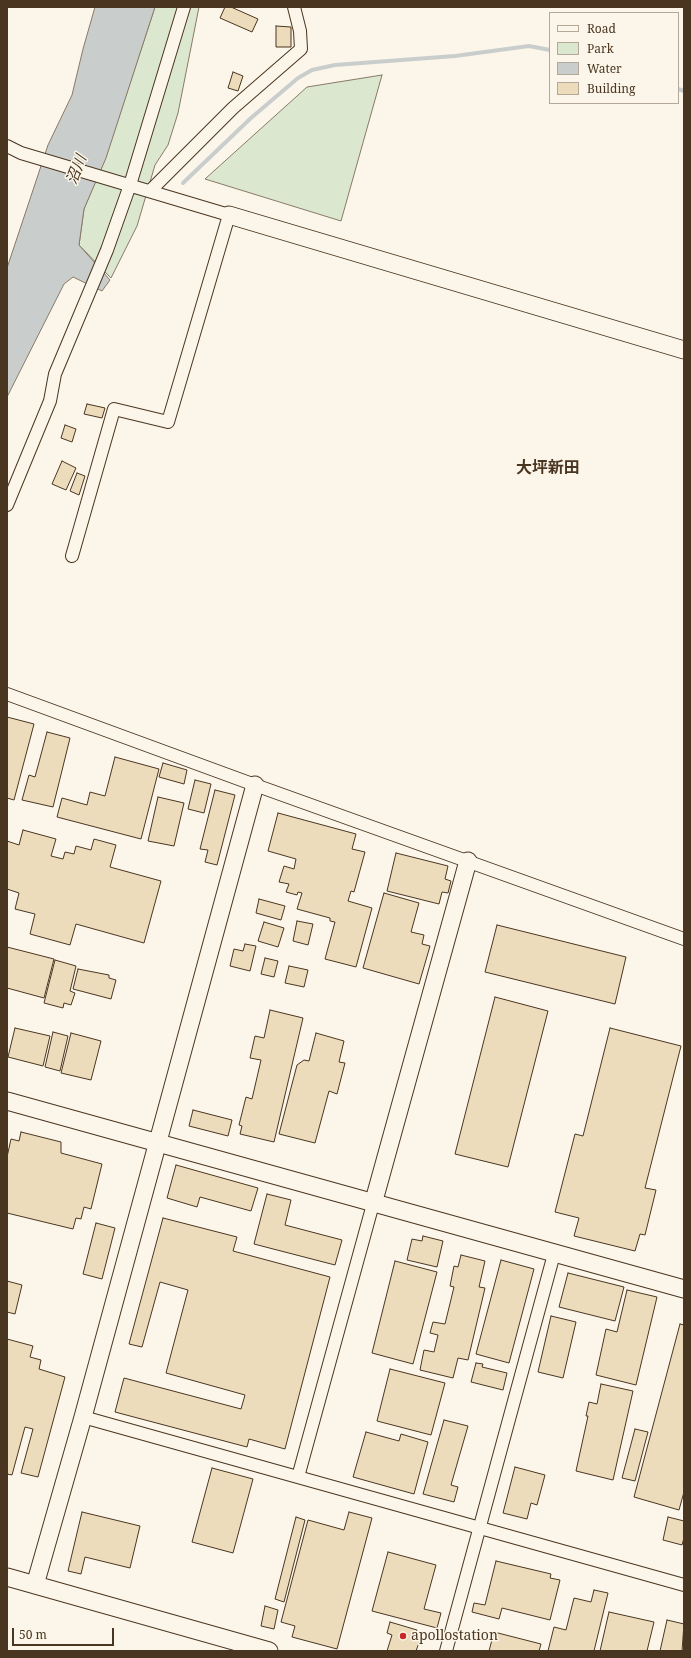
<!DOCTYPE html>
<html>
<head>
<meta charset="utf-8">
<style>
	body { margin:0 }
	#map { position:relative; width:691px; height:1658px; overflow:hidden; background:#fbf6e9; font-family:"Noto Serif",serif }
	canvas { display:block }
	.frame { position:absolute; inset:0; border:8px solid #4a3520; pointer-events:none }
	.legend { position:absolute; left:549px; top:12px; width:130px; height:92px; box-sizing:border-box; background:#fbf6e9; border:1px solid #b4a999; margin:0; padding:5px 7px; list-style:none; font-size:12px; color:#4a3520 }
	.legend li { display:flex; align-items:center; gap:8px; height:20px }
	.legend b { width:20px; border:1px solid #b4a999 }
	.scale { position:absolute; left:12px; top:1628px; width:102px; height:18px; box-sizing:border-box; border:2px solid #4a3520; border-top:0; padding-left:5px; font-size:12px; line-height:14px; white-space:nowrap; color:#4a3520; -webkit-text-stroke:3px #fbf6e9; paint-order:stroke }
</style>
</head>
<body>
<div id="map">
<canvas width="691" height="1658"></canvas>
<div class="frame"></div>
<ul class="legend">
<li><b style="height:5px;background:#fbf6e9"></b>Road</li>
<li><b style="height:11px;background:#dce7d0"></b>Park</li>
<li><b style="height:11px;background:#c9cecd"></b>Water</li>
<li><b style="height:11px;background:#ecdcbc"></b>Building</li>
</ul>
<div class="scale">50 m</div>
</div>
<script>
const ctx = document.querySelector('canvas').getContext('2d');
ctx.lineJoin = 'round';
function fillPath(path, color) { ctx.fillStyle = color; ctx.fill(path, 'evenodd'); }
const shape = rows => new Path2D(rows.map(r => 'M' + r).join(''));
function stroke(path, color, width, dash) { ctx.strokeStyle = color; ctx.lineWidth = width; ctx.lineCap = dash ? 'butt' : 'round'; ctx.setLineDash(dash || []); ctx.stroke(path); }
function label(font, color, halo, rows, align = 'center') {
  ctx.font = font + ' "Noto Serif","Noto Sans JP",serif'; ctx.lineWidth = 3; ctx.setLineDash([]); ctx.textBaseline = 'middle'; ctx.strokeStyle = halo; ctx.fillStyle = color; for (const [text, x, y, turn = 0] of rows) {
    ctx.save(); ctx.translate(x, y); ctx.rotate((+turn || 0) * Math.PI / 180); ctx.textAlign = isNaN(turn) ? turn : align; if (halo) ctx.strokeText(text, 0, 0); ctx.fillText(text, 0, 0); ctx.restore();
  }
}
const green = shape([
	[155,7,199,7,178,113,168,145,155,165,137,226,111,278,79,245,84,209,107,153,155,7],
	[382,75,341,221,205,179,307,87,382,75]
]);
fillPath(green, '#dce7d0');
stroke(green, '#887966', 1);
const water = shape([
	[95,7,155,7,106,158,84,209,79,245,110,280,102,291,73,277,64,284,7,397,7,268,48,145,72,95,83,49,95,7]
]);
fillPath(water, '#c9cecd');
stroke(water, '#887966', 1);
stroke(shape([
	[678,89,684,91],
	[183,183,251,118,298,78,312,70,335,65,455,56,529,46,550,50]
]), '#c9cecd', 4);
const building = shape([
	[225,7,231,7,258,19,252,32,220,18,225,7],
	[276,26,291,27,291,47,276,47,276,26],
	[233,72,243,76,238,91,228,88,233,72],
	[87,404,105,408,102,418,84,414,87,404],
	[65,425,76,429,72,442,61,438,65,425],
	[62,461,76,468,66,490,52,484,62,461],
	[77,473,85,476,79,495,70,491,77,473],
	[7,717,34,724,14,800,7,798,7,717],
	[47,732,70,738,53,807,22,800,29,775,35,777,47,732],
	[115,757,159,769,141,839,57,817,62,798,87,805,90,792,105,796,115,757],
	[163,763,187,770,184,784,159,777,163,763],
	[195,780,211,784,204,813,188,809,195,780],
	[215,790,235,795,217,865,205,862,208,850,200,849,215,790],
	[158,797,184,803,174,846,148,841,158,797],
	[278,813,356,834,352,849,365,852,354,892,351,891,348,901,372,908,356,967,325,959,335,922,330,921,330,918,297,909,302,893,298,892,297,895,286,892,289,884,279,882,284,866,294,869,296,859,268,851,278,813],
	[23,830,56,839,51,856,63,859,65,852,74,854,76,846,91,850,94,839,116,845,110,867,161,881,144,943,76,924,70,945,30,934,35,914,15,909,19,893,7,889,7,841,19,845,23,830],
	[396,853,448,866,445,879,451,881,448,893,442,892,439,904,387,891,396,853],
	[384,893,419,903,411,932,424,935,422,944,430,946,419,984,363,968,384,893],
	[259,899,285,906,281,920,256,913,259,899],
	[297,921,313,924,308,945,293,941,297,921],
	[264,922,284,928,278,947,258,941,264,922],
	[497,925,626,957,615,1004,485,972,497,925],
	[245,944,256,946,250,971,230,966,234,949,243,951,245,944],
	[7,947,54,959,44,998,7,988,7,947],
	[265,958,278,961,274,977,261,974,265,958],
	[55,960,76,966,70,991,75,993,71,1005,64,1003,63,1008,44,1003,55,960],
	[289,966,308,970,304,987,285,983,289,966],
	[78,969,109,975,109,978,116,980,111,999,73,989,78,969],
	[495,997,548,1011,508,1167,455,1154,495,997],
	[270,1010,303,1018,274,1142,240,1134,242,1126,239,1125,246,1097,252,1099,261,1060,250,1058,255,1036,264,1038,270,1010],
	[15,1028,50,1036,43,1066,8,1057,15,1028],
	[610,1028,681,1046,645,1188,656,1190,645,1235,640,1234,635,1251,574,1236,579,1218,555,1212,575,1134,583,1136,610,1028],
	[53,1032,68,1036,60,1071,45,1067,53,1032],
	[71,1033,101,1041,91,1080,61,1073,71,1033],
	[316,1033,344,1041,339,1062,345,1063,337,1094,329,1091,315,1143,279,1134,297,1065,304,1060,309,1061,316,1033],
	[193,1110,232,1120,228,1136,189,1126,193,1110],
	[21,1132,61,1142,61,1153,102,1164,91,1209,84,1207,81,1219,76,1218,73,1229,7,1213,7,1157,11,1139,19,1141,21,1132],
	[176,1165,258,1188,251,1211,200,1197,197,1207,167,1198,176,1165],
	[267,1194,291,1200,285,1225,342,1240,335,1265,254,1244,267,1194],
	[163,1218,237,1237,233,1251,330,1277,285,1449,249,1439,247,1447,115,1412,124,1378,241,1409,245,1395,166,1373,188,1290,160,1282,142,1347,129,1344,163,1218],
	[96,1223,115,1228,102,1279,83,1274,96,1223],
	[423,1236,443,1241,437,1267,407,1260,412,1239,422,1241,423,1236],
	[461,1255,485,1261,479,1287,485,1288,468,1360,458,1358,453,1378,420,1370,424,1350,434,1352,438,1335,430,1333,433,1322,445,1324,454,1287,450,1286,454,1266,458,1267,461,1255],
	[501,1260,534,1269,509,1363,476,1354,501,1260],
	[395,1261,437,1272,413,1364,372,1353,395,1261],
	[568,1273,624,1287,615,1321,559,1307,568,1273],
	[7,1281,22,1285,15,1314,7,1312,7,1281],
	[627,1290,657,1297,636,1385,596,1375,606,1329,617,1332,627,1290],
	[551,1316,576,1322,563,1378,538,1372,551,1316],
	[680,1324,684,1325,684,1492,679,1510,634,1497,680,1324],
	[7,1339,33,1346,30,1357,41,1360,39,1369,65,1377,38,1477,21,1473,33,1429,25,1427,12,1475,7,1474,7,1339],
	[476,1363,483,1364,482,1367,507,1373,503,1390,471,1382,476,1363],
	[390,1369,445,1383,431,1435,377,1421,390,1369],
	[601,1384,633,1391,613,1480,576,1471,588,1416,586,1416,589,1402,597,1404,601,1384],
	[444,1420,468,1426,451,1485,458,1487,454,1502,423,1494,444,1420],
	[635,1429,648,1432,635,1481,622,1478,635,1429],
	[366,1432,399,1441,401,1434,428,1442,414,1494,353,1477,366,1432],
	[515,1467,545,1475,537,1505,531,1503,527,1519,503,1513,515,1467],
	[212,1468,253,1479,233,1553,192,1542,212,1468],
	[82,1512,140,1526,130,1568,85,1557,81,1574,68,1571,82,1512],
	[349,1512,372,1518,337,1649,292,1637,295,1626,281,1622,308,1520,344,1530,349,1512],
	[296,1517,305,1520,284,1602,275,1599,296,1517],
	[668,1517,684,1521,684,1538,682,1545,663,1540,668,1517],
	[388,1552,436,1565,424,1609,441,1613,437,1628,372,1611,388,1552],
	[496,1561,551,1574,550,1578,560,1580,550,1620,502,1608,499,1619,472,1612,474,1603,485,1605,496,1561],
	[594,1590,608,1593,594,1651,548,1651,554,1627,566,1630,574,1598,591,1602,594,1590],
	[265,1606,278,1610,274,1629,261,1626,265,1606],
	[609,1612,654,1622,647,1651,600,1651,609,1612],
	[667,1620,684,1624,682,1651,660,1651,667,1620],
	[390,1622,417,1630,414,1638,420,1640,416,1651,387,1651,392,1635,387,1633,390,1622],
	[494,1632,541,1644,539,1651,489,1651,494,1632]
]);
fillPath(building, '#ecdcbc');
stroke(building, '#4a3520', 1);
const street = shape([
	[7,146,21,153,229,215,168,422,114,409,72,556],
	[150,191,233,108,301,49,300,31,294,7],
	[7,505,50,401,55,374,107,250,130,185,184,7],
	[7,694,255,785,684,939],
	[83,1417,684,1585],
	[298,1477,373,1204],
	[446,1651,554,1254]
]);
const secondary = shape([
	[229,215,684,350],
	[7,1101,684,1289],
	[373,1204,468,861],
	[7,1577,269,1651],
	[35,1585,83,1417,255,785]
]);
stroke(street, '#4a3520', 14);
stroke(secondary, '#4a3520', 19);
stroke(street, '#fbf6e9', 12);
stroke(secondary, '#fbf6e9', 17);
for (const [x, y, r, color] of [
	[403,1636,4,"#c62828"]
]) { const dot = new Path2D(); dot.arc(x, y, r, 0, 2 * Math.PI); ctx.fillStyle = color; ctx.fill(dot); stroke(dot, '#fbf6e9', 1.5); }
label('14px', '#4a3520', '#fbf6e9', [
	["apollostation",411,1636]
], 'left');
label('italic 15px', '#4a3520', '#fbf6e9', [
	["沼川",77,170,-69]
]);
label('bold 16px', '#4a3520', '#fbf6e9', [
	["大坪新田",548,468]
]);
</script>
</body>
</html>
